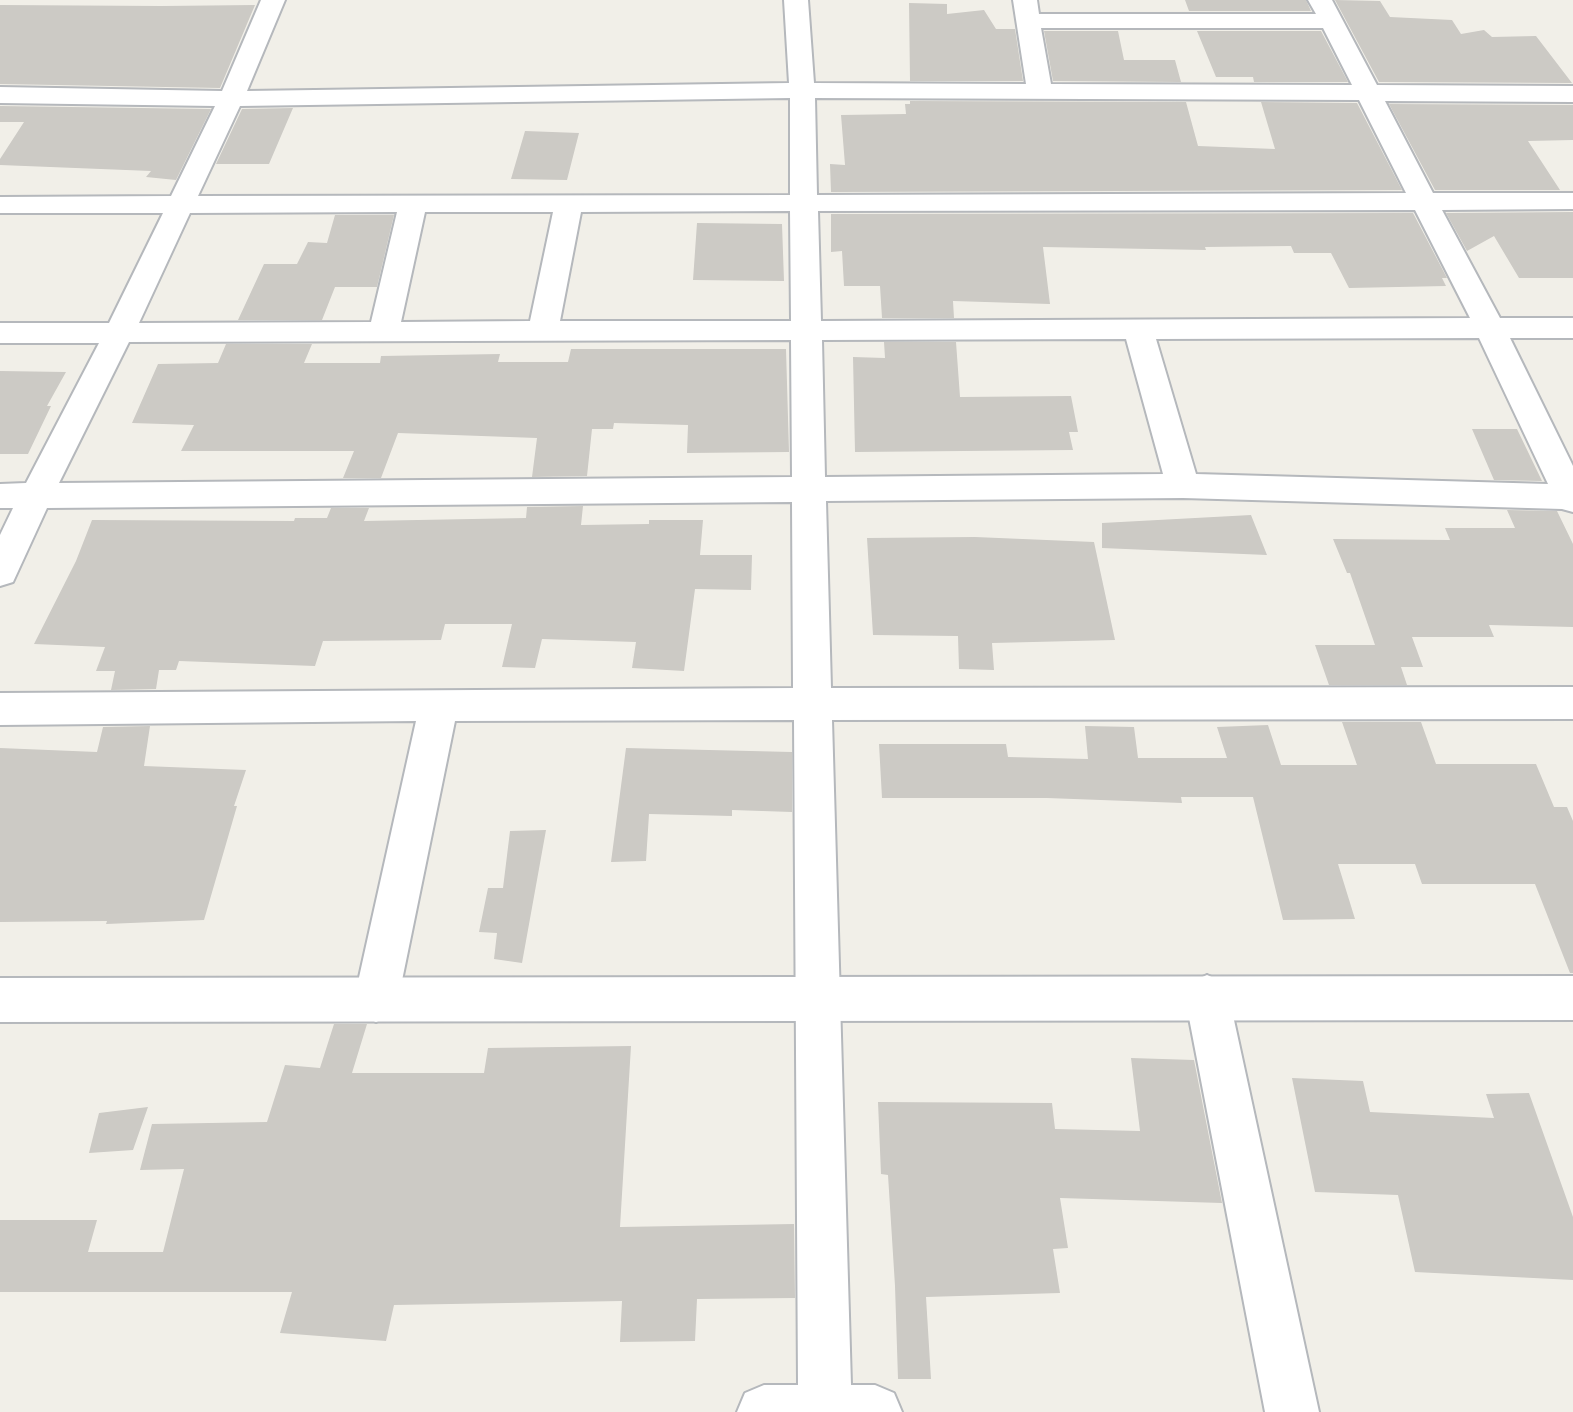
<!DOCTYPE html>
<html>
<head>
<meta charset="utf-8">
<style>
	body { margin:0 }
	canvas { display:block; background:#f1efe8 }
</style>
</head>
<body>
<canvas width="1573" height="1412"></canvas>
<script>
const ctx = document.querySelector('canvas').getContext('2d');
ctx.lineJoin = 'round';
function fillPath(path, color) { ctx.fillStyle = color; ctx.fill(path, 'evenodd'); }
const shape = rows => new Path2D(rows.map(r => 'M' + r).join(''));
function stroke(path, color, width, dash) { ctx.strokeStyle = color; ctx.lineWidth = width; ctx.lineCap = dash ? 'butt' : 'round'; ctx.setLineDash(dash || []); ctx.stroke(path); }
fillPath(shape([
	[1185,0,1306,0,1311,11,1189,11],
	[1335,0,1380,1,1390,17,1452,20,1461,34,1484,30,1492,37,1536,36,1572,83,1379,82],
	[909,3,947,4,947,14,984,10,996,29,1015,29,1023,81,910,81],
	[0,5,162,6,255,5,220,88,0,84],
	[1044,31,1118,31,1124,60,1175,60,1181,82,1053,81],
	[1197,31,1321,31,1348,82,1254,82,1253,77,1216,77],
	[910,101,1186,102,1198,146,1275,149,1261,102,1357,103,1402,190,831,192,830,164,845,165,841,115,906,114,905,104,910,104],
	[1389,104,1573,105,1573,140,1528,141,1560,190,1435,190],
	[0,106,211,109,176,180,146,177,151,171,0,165,0,159,24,122,0,122],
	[293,108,269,164,216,164,242,109],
	[525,131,579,133,567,180,511,179],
	[1573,212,1573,278,1519,278,1494,236,1467,251,1446,213],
	[1413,213,1447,278,1442,278,1446,286,1349,288,1331,253,1294,253,1291,246,1205,247,1206,250,1043,247,1050,304,953,301,954,318,882,318,880,286,844,286,842,251,831,252,831,214],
	[335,215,394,215,377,287,335,287,322,320,238,320,264,264,297,264,308,242,327,243],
	[697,223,782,224,784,281,693,280],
	[884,342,956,342,960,397,1071,396,1078,432,1069,432,1073,450,855,452,853,357,885,358],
	[226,344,312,344,304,363,380,363,381,356,500,354,498,362,568,362,571,349,786,349,789,452,687,453,688,425,614,423,613,429,592,429,587,476,532,477,537,438,398,433,381,478,343,478,354,451,181,451,194,425,132,423,158,364,218,363],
	[0,371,66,372,47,406,51,406,28,454,0,454],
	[1472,429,1517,429,1542,481,1494,480],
	[583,506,581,525,649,524,649,520,703,520,700,555,752,555,751,590,695,589,684,671,632,668,636,642,542,639,535,668,502,667,512,624,445,624,441,640,323,641,315,666,179,661,176,670,159,670,156,689,111,690,115,671,96,671,105,647,34,644,76,561,92,520,294,521,295,518,327,518,331,508,369,508,364,521,526,518,527,507],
	[1507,510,1557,511,1573,544,1573,627,1489,625,1494,637,1412,637,1423,667,1401,667,1407,685,1329,685,1315,645,1375,645,1350,573,1347,573,1333,539,1450,540,1445,528,1515,528],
	[1251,515,1267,555,1102,548,1102,523],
	[975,537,1094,542,1115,640,992,643,994,670,959,669,958,636,873,635,867,538],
	[1342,722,1421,722,1436,764,1536,764,1554,807,1567,807,1573,821,1573,973,1570,973,1535,884,1422,884,1415,864,1338,864,1355,919,1283,920,1253,797,1181,797,1182,803,1047,798,882,798,879,744,1006,744,1008,757,1088,759,1085,726,1134,727,1138,758,1227,758,1217,727,1268,725,1281,765,1357,765],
	[150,726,144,766,246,770,234,806,237,806,204,920,106,924,107,921,0,922,0,748,97,752,103,727],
	[626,748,792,752,792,812,732,810,732,816,649,814,646,861,611,862],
	[546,830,522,963,494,959,497,933,479,932,488,888,503,888,510,831],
	[334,1024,367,1024,352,1073,484,1073,488,1048,631,1046,620,1227,794,1224,795,1298,697,1299,695,1341,620,1342,622,1301,394,1305,386,1341,280,1333,292,1292,0,1292,0,1220,97,1220,88,1252,163,1252,184,1169,140,1170,152,1124,267,1122,285,1065,320,1068],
	[1131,1058,1194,1060,1222,1203,1060,1198,1068,1248,1053,1249,1060,1293,926,1297,931,1379,898,1379,895,1286,888,1175,881,1174,878,1102,1052,1103,1055,1129,1140,1131],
	[1292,1078,1363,1081,1370,1112,1494,1118,1486,1094,1529,1093,1573,1217,1573,1280,1415,1272,1398,1195,1315,1192],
	[148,1107,133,1150,89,1153,99,1113]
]), '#cccac5');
const minor = shape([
	[261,0,285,0,247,91,789,83,784,0,808,0,814,83,1026,84,1013,0,1037,0,1039,14,1316,14,1308,0,1332,0,1377,85,1573,86,1573,102,1385,101,1433,193,1573,193,1573,209,1442,210,1500,318,1573,318,1573,338,1510,338,1573,466,1573,512,1562,509,1183,498,826,501,831,688,1573,687,1573,719,832,720,851,1385,875,1385,894,1393,902,1412,737,1412,745,1393,764,1385,798,1385,794,720,455,721,398,1000,392,1015,376,1022,360,1015,354,1000,416,721,0,725,0,693,793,688,792,502,47,508,13,582,0,586,0,535,13,508,0,508,0,484,26,483,99,343,0,343,0,323,109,323,163,213,0,213,0,197,171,196,215,106,0,103,0,87,222,91,261,0],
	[1041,28,1323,28,1352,85,1051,84,1041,28],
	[790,98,790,195,198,196,240,106,790,98],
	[815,98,1359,100,1406,193,817,195,815,98],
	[1415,210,1470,318,821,321,818,211,1415,210],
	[790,211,791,321,560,321,581,212,790,211],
	[397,212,371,322,139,323,190,213,397,212],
	[425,212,553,212,530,321,401,322,425,212],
	[1479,338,1548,484,1196,474,1156,339,1479,338],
	[1126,339,1163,474,825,477,822,340,1126,339],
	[791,340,792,477,59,483,129,342,791,340],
	[1207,975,1223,982,1229,997,1319,1412,1265,1412,1185,997,1191,982,1207,975]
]);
const tertiary = shape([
	[1573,976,1573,1020,0,1022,0,978,1573,976]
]);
stroke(minor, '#b5b8bc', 4);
stroke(tertiary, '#b5b8bc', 4);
fillPath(minor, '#fff');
fillPath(tertiary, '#fff');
</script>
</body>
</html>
